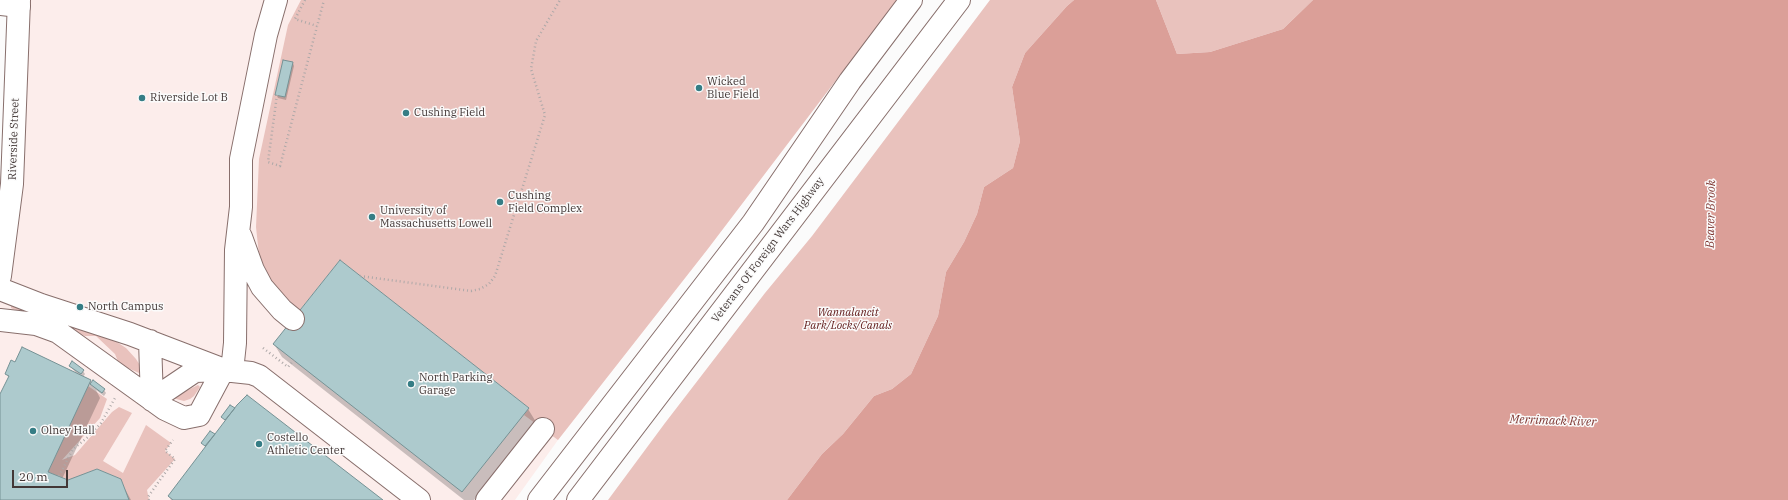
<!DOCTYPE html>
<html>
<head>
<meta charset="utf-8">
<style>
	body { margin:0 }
	#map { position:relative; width:1788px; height:500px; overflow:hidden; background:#fbfbfb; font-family:"IBM Plex Serif",serif }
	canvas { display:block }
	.scale { position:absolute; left:12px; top:470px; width:56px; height:18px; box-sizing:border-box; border:2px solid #423736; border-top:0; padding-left:5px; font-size:12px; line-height:14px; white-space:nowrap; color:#423736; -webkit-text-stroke:3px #fbfbfb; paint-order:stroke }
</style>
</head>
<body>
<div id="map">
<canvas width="1788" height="500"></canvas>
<div class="scale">20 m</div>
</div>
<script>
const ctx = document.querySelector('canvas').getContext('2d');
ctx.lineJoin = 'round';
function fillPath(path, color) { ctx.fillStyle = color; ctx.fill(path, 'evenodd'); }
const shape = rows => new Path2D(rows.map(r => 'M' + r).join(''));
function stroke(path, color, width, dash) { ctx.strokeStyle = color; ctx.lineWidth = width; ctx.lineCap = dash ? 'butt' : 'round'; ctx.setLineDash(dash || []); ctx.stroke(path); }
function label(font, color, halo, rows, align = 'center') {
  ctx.font = font + ' "IBM Plex Serif",serif'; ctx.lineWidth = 3; ctx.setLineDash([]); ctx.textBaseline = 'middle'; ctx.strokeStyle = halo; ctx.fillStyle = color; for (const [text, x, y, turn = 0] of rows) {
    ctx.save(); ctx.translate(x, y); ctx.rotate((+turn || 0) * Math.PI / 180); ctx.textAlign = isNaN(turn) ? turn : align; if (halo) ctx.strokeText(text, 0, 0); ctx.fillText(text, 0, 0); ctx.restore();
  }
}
fillPath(shape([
	[23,0,896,0,707,250,558,440,515,500,0,500,0,286]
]), '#fcedeb');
fillPath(shape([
	[301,0,897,0,707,250,558,440,524,415,529,408,340,260,299,311,271,281,259,255,256,227,259,159,288,25],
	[990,0,1074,0,1067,6,1025,53,1012,87,1020,141,1013,168,984,187,977,214,964,242,946,272,938,316,911,374,892,389,874,396,843,434,822,454,787,500,608,500,665,423,765,293,812,236],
	[1156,0,1313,0,1283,29,1210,52,1177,54],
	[11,305,106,335,126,348,136,359,141,367,141,373,139,373,119,364,115,354,96,336,85,336,60,324,13,309,11,308],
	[198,385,200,387,194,396,190,399,184,401,172,398],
	[88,386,107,399,100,418,62,460,75,455,112,412,119,407,132,413,103,461,123,473,146,425,171,443,165,451,175,459,147,490,149,500,129,500,121,479,97,469,69,480,48,472]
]), '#e9c2bd');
fillPath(shape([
	[1074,0,1156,0,1177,54,1210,52,1283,29,1313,0,1788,0,1788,500,787,500,822,454,843,434,874,396,892,389,911,374,938,316,946,272,964,242,977,214,984,187,1013,168,1020,141,1012,87,1025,53,1067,6]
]), '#db9f98');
fillPath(shape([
	[293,63,294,66,286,100,278,98,276,94],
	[274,344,528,409,536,422,474,500,464,500,282,357],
	[16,363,77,374,70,366,83,371,85,374,83,377,104,390,106,393,104,396,96,390,100,398,62,479,67,482,120,480,131,500,0,500,0,397,9,378,6,374],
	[231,406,382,500,171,500,169,496,206,448,203,443,214,435,215,436,226,421,222,417]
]), '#0003');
const building = shape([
	[283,60,293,62,285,97,275,95,283,60],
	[340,260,529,408,462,492,273,344,340,260],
	[22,347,91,380,48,472,68,480,97,469,121,479,129,500,0,500,0,394,9,376,5,374,11,360,15,362,22,347],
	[72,361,84,370,81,374,69,366,72,361],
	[93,380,105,389,102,393,90,384,93,380],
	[247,395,383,500,173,500,168,496,237,405,247,395],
	[230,405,235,408,225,420,221,417,230,405],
	[210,431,215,434,205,446,201,443,210,431]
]);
fillPath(building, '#adcacd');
stroke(building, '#769295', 1);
const minor = shape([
	[0,4,19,6],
	[241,237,253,270,262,287,282,310,293,319],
	[0,289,41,305,130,334,219,368],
	[0,320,36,324,58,332,165,409,184,418,199,415,223,370],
	[150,341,152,400],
	[232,371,235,343,236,250,241,207,241,159,266,35,276,0],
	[152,400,195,371,223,370,251,373,259,376,419,500],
	[487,500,543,429]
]);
const major = shape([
	[0,276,12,184,19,0],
	[539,500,753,223,850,81,911,0],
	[578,500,959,0]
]);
stroke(minor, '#886f6c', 24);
stroke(major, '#886f6c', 24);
stroke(shape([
	[305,0,295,19,317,26],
	[277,95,268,162,280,166,324,0],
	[360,276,471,291,480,289,489,284,495,276,545,115,531,69,536,41,560,0],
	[263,348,288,367,294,360],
	[59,476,73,449,88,437,101,423,115,398],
	[149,500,148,497,157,484,175,459,165,451,173,440]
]), '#ada8a8', 2.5, [1, 3]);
stroke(minor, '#fff', 22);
stroke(major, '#fff', 22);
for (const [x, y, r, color] of [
	[699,88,4,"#357d85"],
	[142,98,4,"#357d85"],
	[406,113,4,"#357d85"],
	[500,202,4,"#357d85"],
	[372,217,4,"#357d85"],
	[80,307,4,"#357d85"],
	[411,384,4,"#357d85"],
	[33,431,4,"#357d85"],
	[259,444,4,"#357d85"]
]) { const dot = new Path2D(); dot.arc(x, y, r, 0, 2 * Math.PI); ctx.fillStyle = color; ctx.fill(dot); stroke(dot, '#fbfbfb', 1.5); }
label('11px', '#423736', '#fbfbfb', [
	["Wicked",707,82],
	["Blue Field",707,95],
	["Riverside Lot B",150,98],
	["Cushing Field",414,113],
	["Cushing",508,196],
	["Field Complex",508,209],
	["University of",380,211],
	["Massachusetts Lowell",380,224],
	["North Campus",88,307],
	["North Parking",419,378],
	["Garage",419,391],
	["Olney Hall",41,431],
	["Costello",267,438],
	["Athletic Center",267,451]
], 'left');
label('11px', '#423736', '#fbfbfb', [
	["Riverside Street",14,139,-88],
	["Veterans Of Foreign Wars Highway",768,250,-53]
]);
label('italic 11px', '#5e1716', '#fbfbfb', [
	["Wannalancit",848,313],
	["Park/Locks/Canals",848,326]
]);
label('italic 12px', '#7f3631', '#fbfbfb', [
	["Beaver Brook",1711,214,-89],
	["Merrimack River",1553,421,2]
]);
</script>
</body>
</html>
